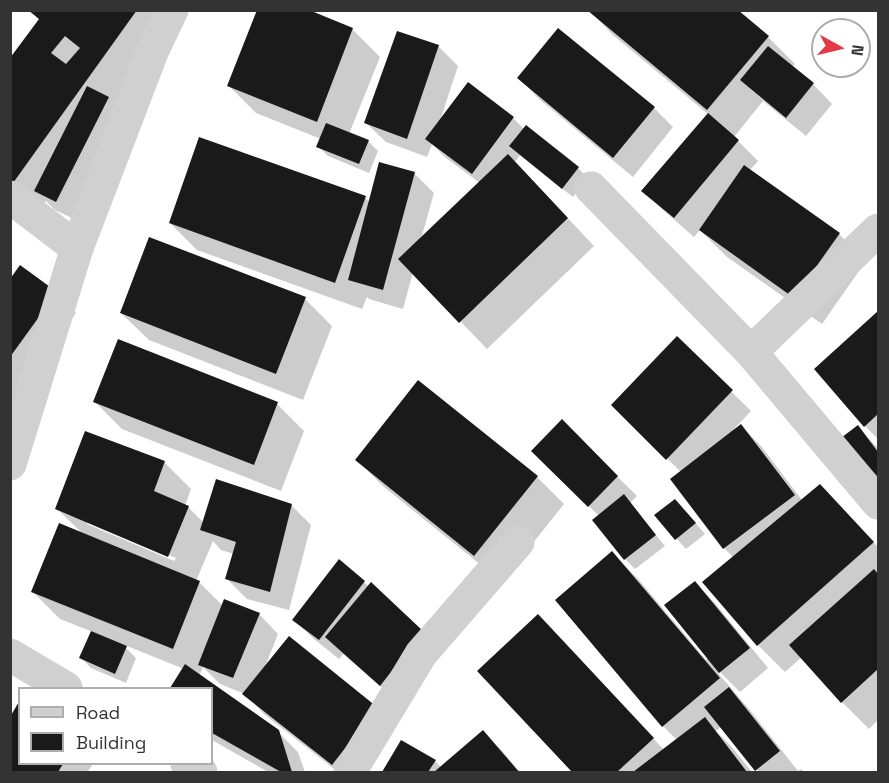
<!DOCTYPE html>
<html>
<head>
<meta charset="utf-8">
<style>
	body { margin:0 }
	#map { position:relative; width:889px; height:783px; overflow:hidden; background:#fff; font-family:"Space Grotesk",sans-serif }
	canvas { display:block }
	.frame { position:absolute; inset:0; border:12px solid #333; pointer-events:none }
	.legend { position:absolute; left:18px; top:687px; width:195px; height:78px; box-sizing:border-box; background:#fff; border:2px solid #adadad; margin:0; padding:8px 10px; list-style:none; font-size:18px; color:#333 }
	.legend li { display:flex; align-items:center; gap:12px; height:30px }
	.legend b { width:30px; border:2px solid #adadad }
	.north { position:absolute; left:811px; top:18px; width:60px; height:60px; box-sizing:border-box; background:#fff; border:2px solid #adadad; border-radius:50%; rotate:98deg; font-size:16px; font-weight:700; line-height:24px; text-align:center; color:#333 }
	.north::after { content:''; display:block; margin:auto; width:21px; height:27px; background:#e63946; clip-path:polygon(50% 0,100% 100%,50% 72%,0 100%) }
</style>
</head>
<body>
<div id="map">
<canvas width="889" height="783"></canvas>
<div class="frame"></div>
<ul class="legend">
<li><b style="height:8px;background:#d0d0d0"></b>Road</li>
<li><b style="height:16px;background:#1a1a1a"></b>Building</li>
</ul>
<div class="north">N</div>
</div>
<script>
const ctx = document.querySelector('canvas').getContext('2d');
ctx.lineJoin = 'round';
function fillPath(path, color) { ctx.fillStyle = color; ctx.fill(path, 'evenodd'); }
const shape = rows => new Path2D(rows.map(r => 'M' + r).join(''));
function stroke(path, color, width, dash) { ctx.strokeStyle = color; ctx.lineWidth = width; ctx.lineCap = dash ? 'butt' : 'round'; ctx.setLineDash(dash || []); ctx.stroke(path); }
fillPath(shape([
	[30,10,153,10,171,28,76,220,55,210,46,201,40,208,10,187,40,20],
	[305,10,353,30,380,57,349,134,368,141,378,151,369,173,328,156,318,146,321,139,256,113,229,86],
	[589,10,768,37,795,64,792,67,813,84,832,104,806,136,763,101,734,137,758,161,749,171,839,234,866,261,822,324,727,257,700,230,694,237,663,210,644,191,708,114,613,35],
	[398,33,439,47,458,66,440,121,513,118,525,130,526,127,578,168,588,178,573,197,520,155,515,162,594,246,487,349,413,272,403,309,369,299,367,297,362,309,197,250,170,223,365,198,370,202,414,173,434,193,421,239,480,183,446,158,432,144,427,157,386,142,366,123],
	[519,78,654,108,673,127,633,177,538,98],
	[10,282,56,293,76,313,10,404],
	[305,299,332,326,303,400,149,340,121,313],
	[878,313,878,439,865,426,816,369],
	[677,338,751,411,734,429,735,431,741,426,761,446,802,500,820,486,878,547,878,720,869,729,842,702,802,657,785,672,758,645,704,583,734,558,724,548,672,479,681,472,613,405],
	[418,382,537,477,564,504,502,582,384,487,357,460],
	[95,402,277,404,304,431,281,491,122,429],
	[562,422,637,496,630,503,665,546,635,569,625,559,599,516,533,451],
	[857,427,878,448,878,492],
	[164,462,191,489,185,506,188,507,204,523,217,481,292,506,311,525,289,610,247,599,227,579,234,554,221,550,213,541,196,581,199,582,223,606,259,614,278,634,265,667,376,708,396,727,361,772,338,772,264,714,245,694,220,684,203,667,199,676,278,732,298,752,305,772,268,772,212,740,212,688,172,688,184,669,122,644,136,658,126,683,91,668,81,658,93,632,60,619,33,592,83,534,57,509],
	[87,521,176,558,174,561,87,524],
	[685,511,705,534,686,549,656,516],
	[612,553,639,580,706,660,708,658,695,583,714,602,768,668,740,692,720,672,718,673,749,709,798,771,801,769,804,772,759,772,722,726,716,731,731,746,752,772,574,772,479,671,565,643,664,750,677,740,663,726],
	[364,582,369,587,401,704,343,654,339,659,314,639,294,620],
	[10,719,20,764,93,764,88,771,90,772,10,772],
	[483,732,503,752,520,772,384,772,401,742,435,761,442,768]
]), '#0003');
fillPath(shape([
	[28,10,137,10,13,183,10,181,10,58,39,19],
	[65,36,80,48,66,64,51,53],
	[257,10,309,10,353,28,317,122,227,86],
	[587,10,738,10,769,36,707,110],
	[558,28,655,107,613,158,517,78],
	[397,31,439,45,407,139,364,123],
	[768,46,814,83,786,118,740,80],
	[468,82,514,117,472,174,425,139],
	[87,86,109,97,56,202,34,191],
	[708,113,739,140,674,218,641,191],
	[326,123,369,140,359,164,316,147],
	[526,125,579,167,562,189,509,146],
	[199,137,366,196,335,283,169,223],
	[508,154,568,218,459,323,398,259],
	[379,162,415,172,383,290,348,280],
	[744,165,840,233,794,298,699,230],
	[149,237,306,297,276,374,120,313],
	[20,265,57,292,10,357,10,279],
	[878,311,878,414,864,427,814,369],
	[677,336,733,390,666,460,611,405],
	[118,339,278,402,254,465,93,402],
	[418,380,538,476,474,556,355,460],
	[562,419,618,476,588,507,531,451],
	[741,424,795,495,723,549,670,479],
	[858,425,878,452,878,495,837,441],
	[85,431,165,461,154,491,189,506,168,557,55,509],
	[216,479,292,504,270,592,225,579,236,542,200,530],
	[820,484,874,542,757,646,702,582],
	[624,494,656,535,624,560,592,520],
	[675,499,696,523,675,540,654,515],
	[59,523,200,581,173,649,31,592],
	[612,551,720,678,662,727,555,600],
	[339,559,365,581,319,640,292,620],
	[874,569,878,574,878,669,841,703,789,645],
	[695,581,750,648,719,673,664,605],
	[371,582,423,631,380,686,325,637],
	[224,599,260,613,233,678,198,665],
	[538,614,654,738,617,772,572,772,477,671],
	[91,631,127,646,115,674,79,658],
	[289,636,377,707,332,765,242,694],
	[185,664,279,730,292,772,281,772,212,733,212,688,170,688],
	[729,687,780,751,755,771,704,707],
	[20,700,20,764,63,764,58,772,10,772,10,717],
	[705,717,747,772,633,772],
	[483,730,519,772,434,772],
	[401,740,436,760,428,772,382,772]
]), '#1a1a1a');
stroke(shape([
	[591,188,751,352,878,503],
	[10,197,77,248],
	[751,352,878,230],
	[10,464,77,248,152,52,172,10],
	[10,655,66,688],
	[187,764,201,772],
	[350,772,421,654,518,542]
]), '#d0d0d0', 33);
</script>
</body>
</html>
